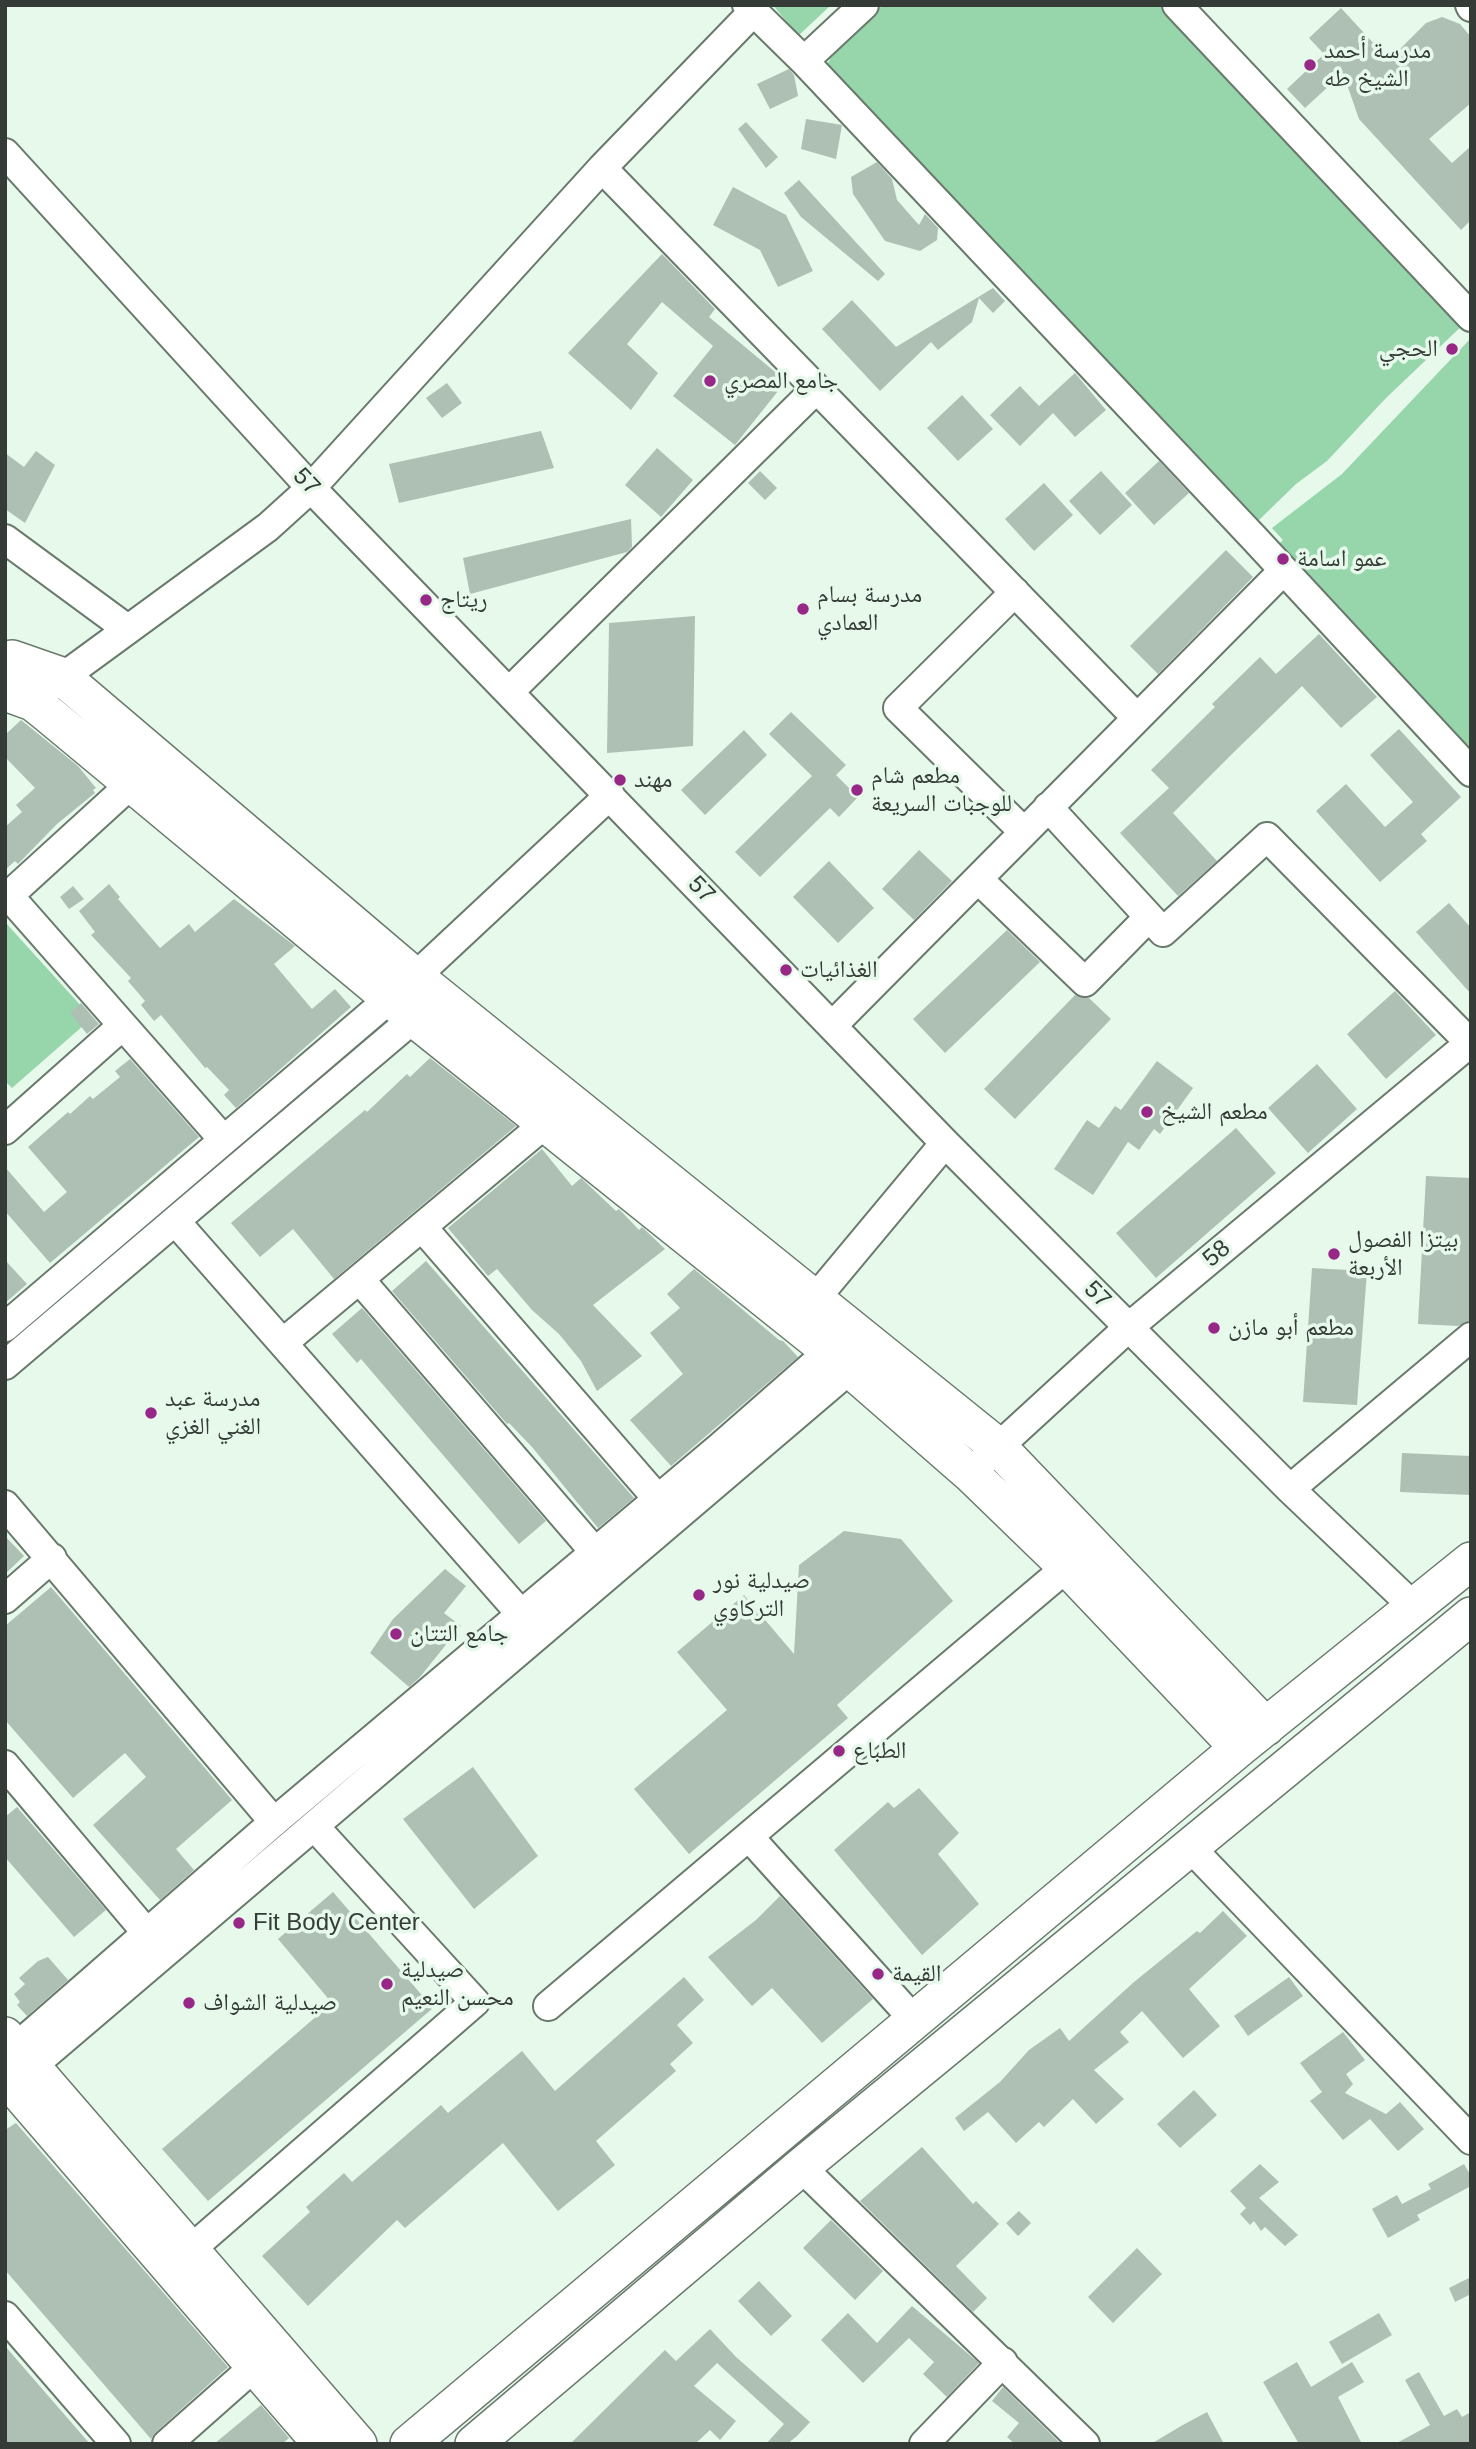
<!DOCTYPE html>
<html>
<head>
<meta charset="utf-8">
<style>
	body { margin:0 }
	#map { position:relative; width:1476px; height:2449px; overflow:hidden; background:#e6f9eb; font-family:Helvetica,sans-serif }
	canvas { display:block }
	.frame { position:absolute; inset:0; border:7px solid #353c37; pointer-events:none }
</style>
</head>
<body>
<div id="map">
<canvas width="1476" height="2449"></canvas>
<div class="frame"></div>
</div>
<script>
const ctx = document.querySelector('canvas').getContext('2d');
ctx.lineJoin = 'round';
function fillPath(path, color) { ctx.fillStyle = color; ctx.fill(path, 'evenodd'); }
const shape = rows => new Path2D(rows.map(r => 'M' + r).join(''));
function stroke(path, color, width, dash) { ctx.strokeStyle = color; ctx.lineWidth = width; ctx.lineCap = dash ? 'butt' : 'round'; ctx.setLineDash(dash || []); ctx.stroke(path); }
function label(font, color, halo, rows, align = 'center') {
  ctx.font = font + ' Helvetica,"Noto Naskh Arabic",sans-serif'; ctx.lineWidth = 7; ctx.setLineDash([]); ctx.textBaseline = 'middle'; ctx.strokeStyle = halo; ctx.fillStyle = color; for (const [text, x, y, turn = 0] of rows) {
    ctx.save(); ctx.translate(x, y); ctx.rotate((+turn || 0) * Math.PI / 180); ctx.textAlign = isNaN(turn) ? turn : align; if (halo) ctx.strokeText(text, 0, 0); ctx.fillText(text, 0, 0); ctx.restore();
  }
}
fillPath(shape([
	[773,5,831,5,798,36],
	[883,5,1175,5,1467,321,1386,398,1327,461,1296,484,1259,520,826,65,830,60,827,56],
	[1471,338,1471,758,1280,543,1283,540,1272,528,1342,474],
	[5,922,92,1018,12,1088,5,1081]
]), '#97d5ab');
fillPath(shape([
	[1341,8,1389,60,1426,23,1442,17,1460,24,1471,37,1471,103,1429,139,1452,163,1471,146,1471,220,1461,230,1359,119,1343,73,1305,108,1287,89,1324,54,1309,38],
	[789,69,794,75,798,96,770,109,757,84],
	[806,119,842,125,836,159,801,149],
	[746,122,778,157,766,168,738,129],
	[877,162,892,179,897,200,919,225,925,214,938,228,937,240,920,251,885,241,853,194,851,177],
	[799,180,885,274,878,281,801,217,784,193],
	[733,187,786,215,813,271,778,287,760,250,713,225],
	[662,254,715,309,709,317,786,381,735,445,673,396,713,346,662,302,627,344,658,373,631,410,568,353],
	[993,288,1005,301,993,313,979,298,972,322,938,350,931,342,880,391,822,329,852,300,896,347],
	[1075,373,1106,410,1075,437,1053,413,1020,446,990,415,1020,386,1039,406],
	[447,383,462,403,442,418,426,398],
	[962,395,993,429,958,461,927,428],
	[541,431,554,468,399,503,389,464],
	[657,448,693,480,661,517,625,485],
	[36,451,55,465,25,523,5,509,5,453,24,467],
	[1159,461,1189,493,1154,525,1125,493],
	[760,471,777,488,765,500,748,483],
	[1101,471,1132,505,1100,535,1069,501],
	[1044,483,1073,515,1034,551,1005,519],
	[631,519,632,547,627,552,470,594,463,558],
	[1226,550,1253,577,1158,674,1130,646],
	[695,616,693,746,607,753,609,623],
	[1319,634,1377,697,1341,728,1302,686,1234,752,1173,813,1217,861,1178,896,1120,833,1169,788,1151,770,1215,707,1212,704,1260,657,1276,674],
	[791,712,846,765,836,775,858,797,839,817,830,808,760,877,735,852,812,776,769,734],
	[21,720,78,766,96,788,93,790,95,793,57,824,18,864,15,861,5,870,5,827,22,812,16,805,35,788,5,757,5,735],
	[1399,729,1461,797,1421,834,1427,841,1380,882,1316,811,1346,784,1385,827,1413,802,1370,755],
	[744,730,767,755,705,815,681,790],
	[919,850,952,881,914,920,882,889],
	[829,861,874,908,838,943,793,897],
	[109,884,120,897,118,899,160,948,189,924,195,932,234,899,295,946,274,964,312,1009,335,989,351,1007,236,1108,224,1095,229,1090,207,1067,205,1068,161,1015,154,1021,141,1005,145,1001,128,981,131,978,91,935,95,932,79,911],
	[73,886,84,899,69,909,60,897],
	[1449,903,1471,928,1471,994,1416,932],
	[1007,930,1040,962,945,1053,913,1019],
	[1395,991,1436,1035,1386,1079,1347,1034],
	[1075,995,1089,998,1111,1019,1015,1119,984,1089],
	[81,1003,99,1024,87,1034,70,1013],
	[430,1058,516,1126,334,1279,293,1229,260,1257,231,1223,365,1110,367,1112,407,1074,410,1077],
	[130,1059,199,1137,50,1263,5,1211,5,1167,44,1212,67,1192,28,1147,68,1112,70,1114,90,1096,93,1099,120,1077,115,1071],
	[1157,1061,1193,1088,1160,1134,1154,1129,1139,1150,1128,1142,1093,1195,1054,1169,1087,1120,1099,1128,1115,1106,1121,1110],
	[1317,1064,1357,1109,1308,1153,1268,1108],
	[1236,1128,1276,1173,1156,1278,1116,1233],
	[542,1149,572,1186,581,1178,616,1211,619,1209,639,1230,642,1227,665,1249,593,1305,642,1356,597,1391,581,1361,559,1334,532,1310,497,1269,488,1276,448,1228],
	[1426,1176,1471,1178,1470,1321,1458,1326,1418,1324],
	[5,1260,27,1284,5,1303],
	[426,1261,634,1498,598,1528,532,1447,509,1423,507,1424,392,1291],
	[1312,1268,1367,1271,1357,1405,1303,1402],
	[694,1269,779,1340,783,1341,798,1357,671,1466,630,1420,683,1374,650,1333,680,1308,667,1294],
	[362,1308,546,1521,519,1544,361,1359,357,1363,332,1334],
	[1402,1453,1471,1456,1471,1495,1400,1492],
	[844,1531,901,1539,953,1601,837,1705,848,1718,689,1854,634,1789,727,1710,677,1652,744,1595,794,1654,799,1565],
	[5,1536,24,1556,5,1574],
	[445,1569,466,1586,444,1613,461,1626,420,1677,409,1687,370,1653,393,1619],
	[51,1587,232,1800,176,1849,194,1870,160,1900,93,1825,146,1777,125,1753,73,1798,5,1720,5,1626],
	[473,1767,538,1856,474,1909,403,1819],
	[919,1788,959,1833,938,1854,979,1904,922,1955,834,1850,888,1802,894,1808],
	[17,1807,106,1910,74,1937,5,1857,5,1817],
	[333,1892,433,2008,208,2201,162,2149,332,2003,278,1939],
	[780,1896,873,1999,822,2043,772,1988,752,2006,708,1957,756,1920],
	[1223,1911,1247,1936,1189,1989,1220,2026,1183,2058,1142,2011,1120,2032,1129,2042,1094,2070,1124,2099,1096,2124,1073,2099,1044,2127,1039,2122,1016,2143,988,2112,964,2131,955,2118,1000,2082,1029,2050,1060,2028,1069,2041,1134,1982,1197,1931,1200,1933],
	[48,1957,68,1980,27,2016,17,2005,20,2002,14,1994,25,1984,19,1978,38,1961],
	[684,1977,704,2000,677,2025,693,2043,670,2064,676,2071,596,2141,615,2165,558,2211,503,2143,405,2228,397,2220,308,2306,262,2256,310,2212,306,2207,344,2173,352,2182,441,2105,448,2113,522,2051,555,2091],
	[1289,1977,1303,1996,1248,2036,1234,2016],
	[1343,2032,1365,2060,1346,2074,1353,2084,1345,2093,1386,2114,1400,2102,1424,2129,1398,2151,1370,2119,1343,2140,1310,2101,1322,2092,1300,2063],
	[1194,2090,1217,2115,1180,2148,1157,2124],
	[16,2123,228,2367,156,2432,151,2439,5,2270,5,2130],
	[922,2147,973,2204,976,2201,999,2224,956,2266,987,2298,973,2312,860,2201],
	[1260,2164,1279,2182,1259,2198,1298,2235,1285,2246,1265,2227,1261,2231,1254,2221,1250,2225,1240,2214,1246,2208,1230,2191],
	[1464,2164,1471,2176,1471,2186,1417,2215,1420,2220,1388,2238,1372,2209,1397,2195,1402,2204,1431,2189,1428,2184],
	[1019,2211,1031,2223,1018,2236,1006,2223],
	[831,2220,883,2271,855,2300,803,2248],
	[1137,2248,1162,2274,1113,2323,1088,2297],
	[1471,2277,1471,2294,1455,2302,1449,2288],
	[759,2281,792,2316,771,2336,738,2301],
	[912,2306,979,2363,947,2397,923,2374,934,2362,909,2338,863,2383,821,2340,848,2313,877,2343],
	[1379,2313,1392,2335,1342,2364,1329,2342],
	[710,2329,736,2357,810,2422,797,2436,787,2444,766,2444,784,2424,717,2363,694,2386,736,2421,720,2440,710,2430,695,2444,570,2444,665,2350,676,2361],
	[5,2346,90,2444,5,2444],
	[1297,2362,1311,2387,1352,2362,1364,2382,1338,2397,1362,2444,1299,2444,1263,2382],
	[1419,2372,1444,2416,1457,2409,1462,2417,1471,2412,1471,2444,1395,2444,1430,2425,1405,2380],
	[1003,2387,1061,2444,1015,2444,1007,2437,1019,2423,992,2401],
	[261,2405,289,2438,282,2444,214,2444],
	[1207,2412,1224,2444,1151,2444,1181,2426]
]), '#adc0b3');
const minor = shape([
	[747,5,804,61,1253,537,1471,772],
	[1177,5,1471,317],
	[1470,5,1471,7],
	[804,61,864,5],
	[5,153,311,488,945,1143,1290,1489,1415,1608],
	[602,168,1136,717],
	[5,539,126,628],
	[1015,592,898,708,1024,832],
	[48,688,268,527,311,488,602,168,753,12],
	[510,691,816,389],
	[1048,807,1163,932,1267,837,1470,1043],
	[978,879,1085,982,1149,917],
	[9,896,222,1138],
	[5,899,131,784],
	[832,1026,1283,571],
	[5,1130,122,1026],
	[176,1222,521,1614],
	[422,1227,657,1498],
	[361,1281,594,1551],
	[815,1299,945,1143],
	[5,1327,415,977,610,795],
	[284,1342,546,1123],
	[5,1365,414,1018,425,1004],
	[984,1460,1129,1327,1471,1042],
	[1290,1489,1471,1337],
	[5,1505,274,1822],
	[5,1599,52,1558],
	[5,1765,146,1932],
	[750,1838,915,2021],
	[1189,1846,1471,2140],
	[548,2006,1067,1567],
	[5,2057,274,1822,720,1447,843,1339],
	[18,2078,864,1357],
	[801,2167,1085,2444],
	[190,2250,475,2002,314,1826],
	[5,2316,116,2444],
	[167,2444,255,2366],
	[924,2444,1003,2362]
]);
const major = shape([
	[5,660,12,659,61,676,415,977,997,1446,1266,1727],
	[5,692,33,702,48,714,414,1018,830,1351,971,1474,1067,1567,1239,1748],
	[5,2036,358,2444],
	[5,2076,322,2444],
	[409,2444,1239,1748,1471,1561],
	[474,2444,801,2167,1471,1616]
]);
stroke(minor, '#697a6d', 32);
stroke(major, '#697a6d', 40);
stroke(minor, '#fff', 28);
stroke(major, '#fff', 37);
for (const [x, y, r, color] of [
	[1310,65,7,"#982888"],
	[1452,349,7,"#982888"],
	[710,381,7,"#982888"],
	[1283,559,7,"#982888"],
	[426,600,7,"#982888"],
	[803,609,7,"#982888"],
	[620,780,7,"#982888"],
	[857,790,7,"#982888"],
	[786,970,7,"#982888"],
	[1147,1112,7,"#982888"],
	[1334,1254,7,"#982888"],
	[1214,1328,7,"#982888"],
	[151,1413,7,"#982888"],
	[699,1595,7,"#982888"],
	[396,1634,7,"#982888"],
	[839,1751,7,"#982888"],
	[239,1923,7,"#982888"],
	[878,1974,7,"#982888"],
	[387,1984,7,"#982888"],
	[189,2003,7,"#982888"]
]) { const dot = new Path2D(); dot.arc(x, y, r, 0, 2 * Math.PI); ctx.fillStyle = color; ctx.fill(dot); stroke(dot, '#e6f9eb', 2.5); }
label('24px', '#353c37', '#e6f9eb', [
	["مدرسة أحمد",1324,51],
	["الشيخ طه",1324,79],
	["الحجي",1438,349,"right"],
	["جامع المصري",724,381],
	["عمو اسامة",1297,559],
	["مدرسة بسام",817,595],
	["العمادي",817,623],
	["ريتاج",440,600],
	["مطعم شام",871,776],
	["للوجبات السريعة",871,804],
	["مهند",634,780],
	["الغذائيات",800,970],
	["مطعم الشيخ",1161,1112],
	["بيتزا الفصول",1348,1240],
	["الأربعة",1348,1268],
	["مطعم أبو مازن",1228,1328],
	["مدرسة عبد",165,1399],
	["الغني الغزي",165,1427],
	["صيدلية نور",713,1581],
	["التركاوي",713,1609],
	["جامع التتان",410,1634],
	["الطباع",853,1751],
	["Fit Body Center",253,1923],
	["صيدلية",401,1970],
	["محسن النعيم",401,1998],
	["القيمة",892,1974],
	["صيدلية الشواف",203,2003]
], 'left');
label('24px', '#353c37', '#e6f9eb', [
	["57",306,482,47],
	["57",701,890,46],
	["58",1217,1254,-40],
	["57",1097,1295,45]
]);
</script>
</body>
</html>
